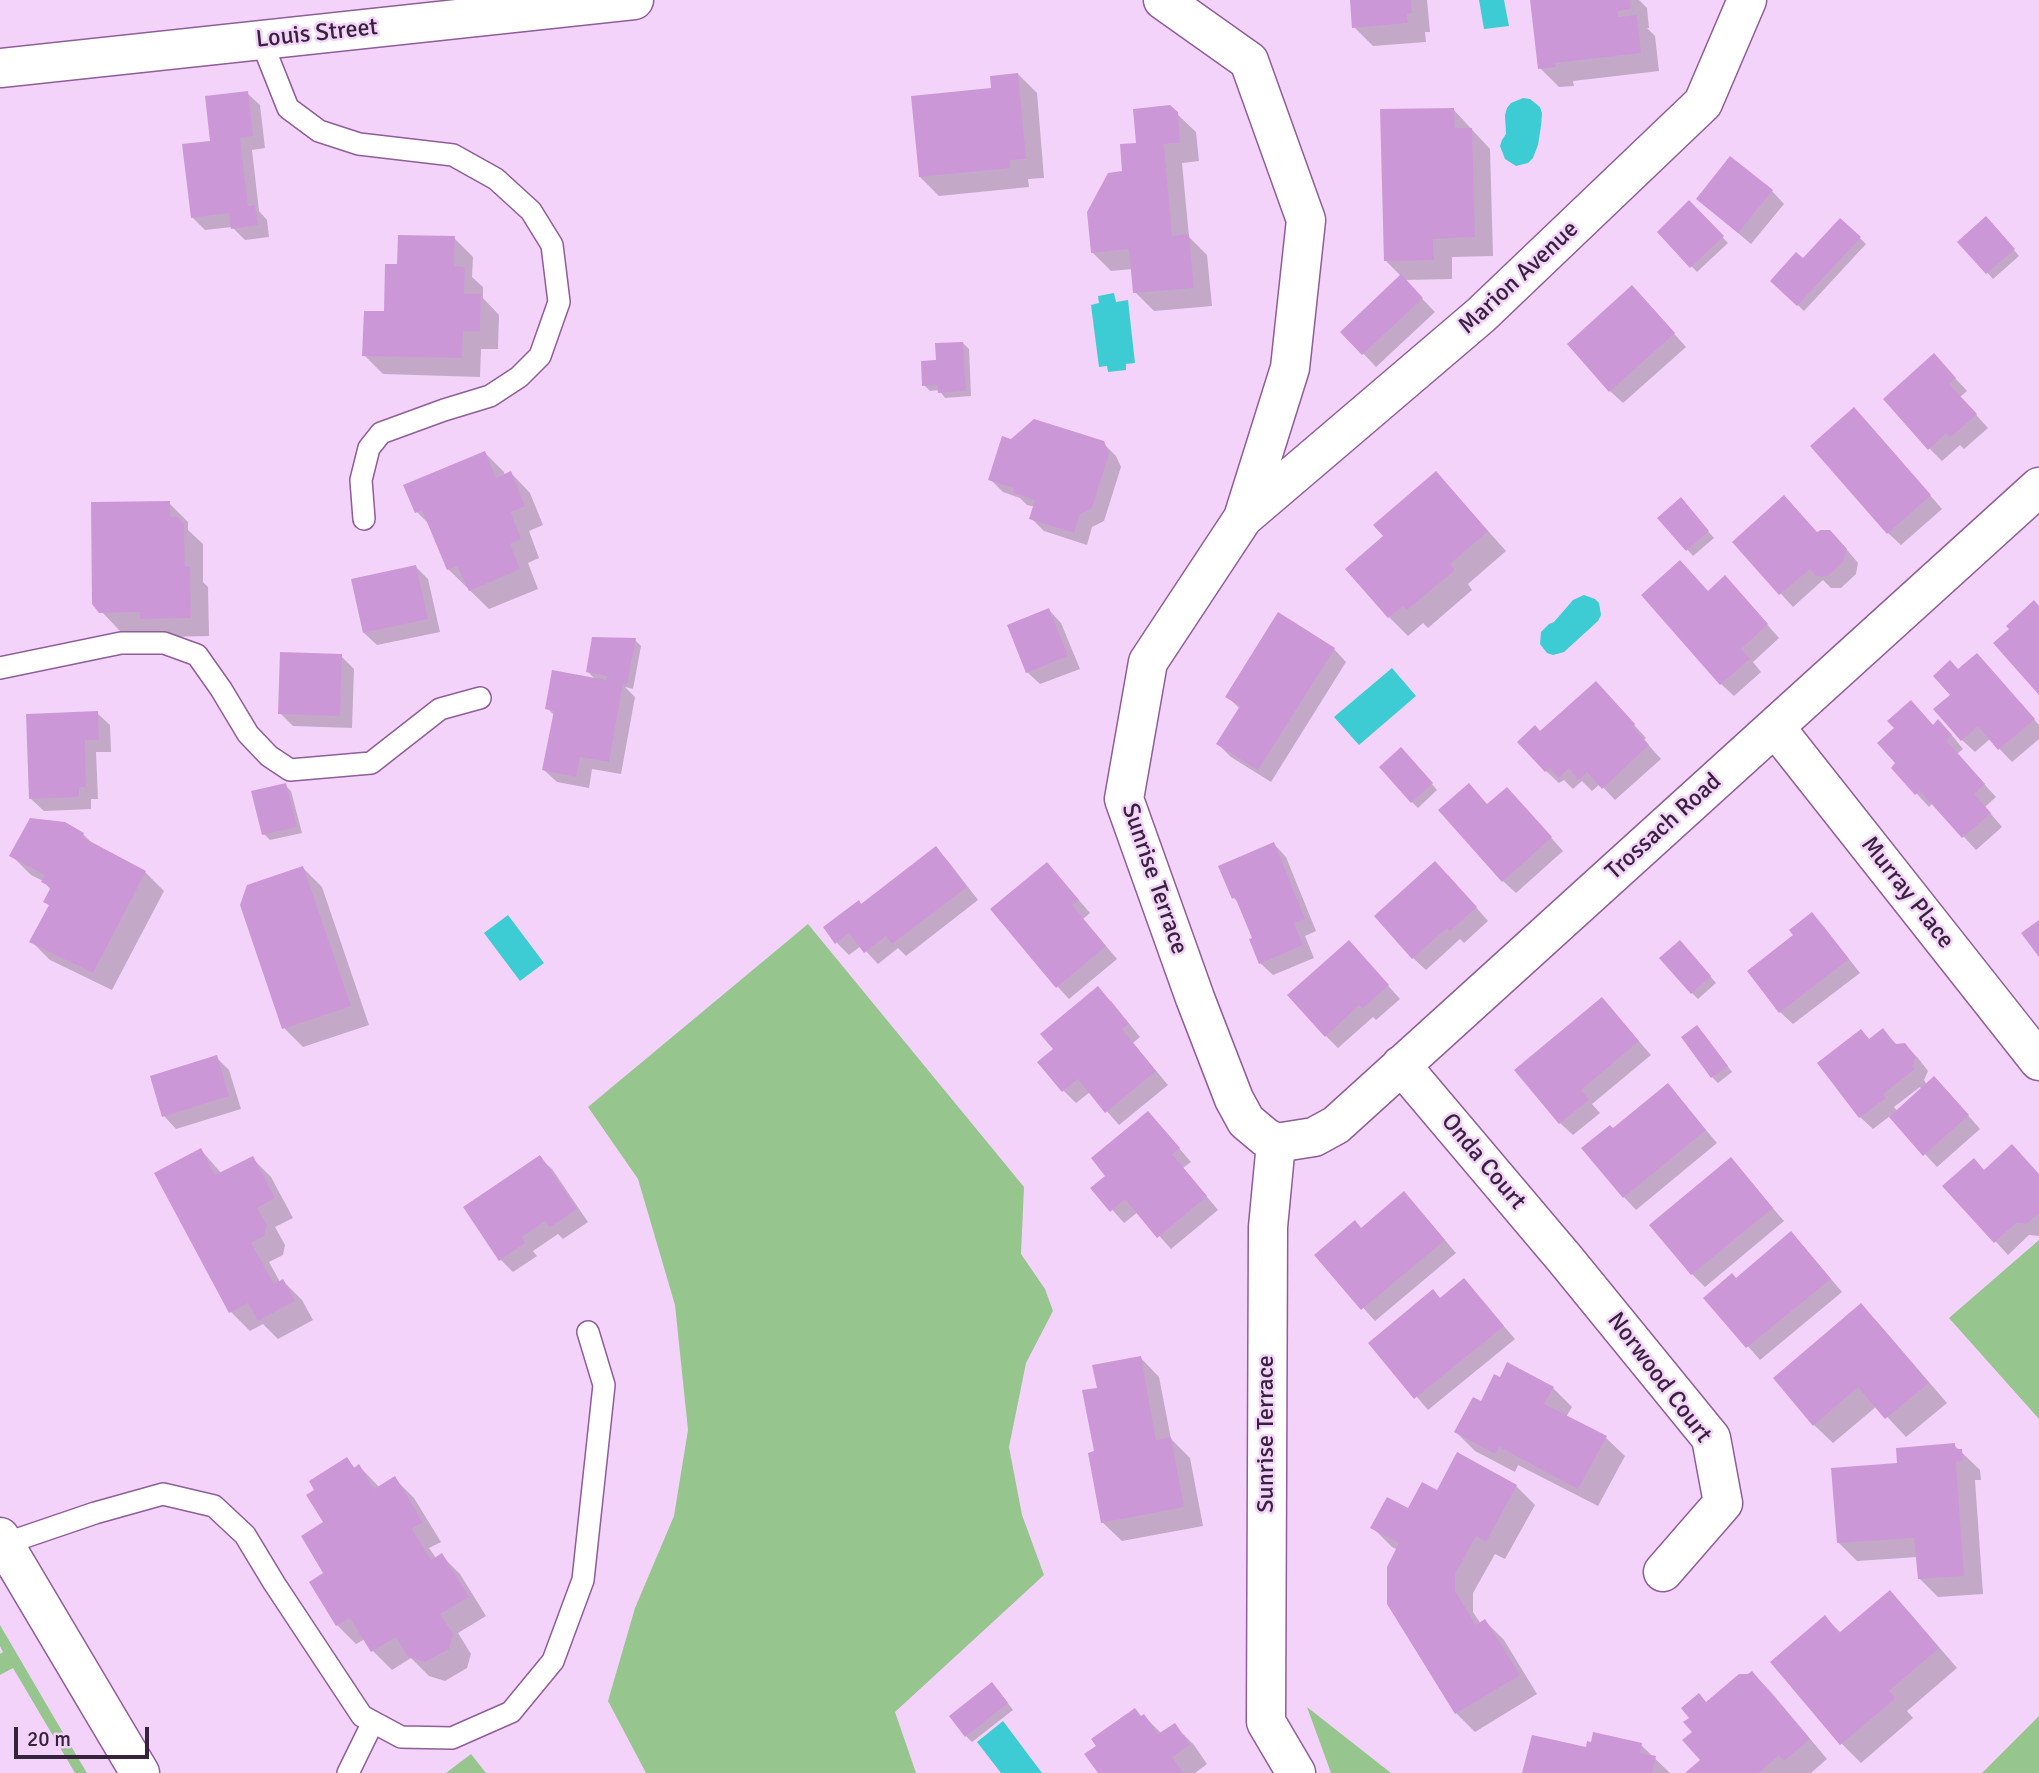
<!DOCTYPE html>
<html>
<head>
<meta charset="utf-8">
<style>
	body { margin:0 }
	#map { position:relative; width:2039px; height:1773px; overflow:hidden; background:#f4d3fb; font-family:Signika,sans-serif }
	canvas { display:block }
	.scale { position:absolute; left:14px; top:1727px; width:135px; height:32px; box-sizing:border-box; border:4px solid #37223c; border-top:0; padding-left:9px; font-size:21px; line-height:24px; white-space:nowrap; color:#37223c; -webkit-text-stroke:5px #f4d3fb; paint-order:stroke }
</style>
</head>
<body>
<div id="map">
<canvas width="2039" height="1773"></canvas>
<div class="scale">20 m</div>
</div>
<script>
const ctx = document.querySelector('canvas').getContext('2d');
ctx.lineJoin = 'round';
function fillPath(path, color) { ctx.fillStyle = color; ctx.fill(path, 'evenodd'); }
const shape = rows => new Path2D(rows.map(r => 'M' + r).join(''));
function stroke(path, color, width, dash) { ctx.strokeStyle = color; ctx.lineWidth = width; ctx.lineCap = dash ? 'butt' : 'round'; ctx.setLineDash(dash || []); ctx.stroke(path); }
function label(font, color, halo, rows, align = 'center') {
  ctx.font = font + ' Signika,sans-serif'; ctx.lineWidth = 5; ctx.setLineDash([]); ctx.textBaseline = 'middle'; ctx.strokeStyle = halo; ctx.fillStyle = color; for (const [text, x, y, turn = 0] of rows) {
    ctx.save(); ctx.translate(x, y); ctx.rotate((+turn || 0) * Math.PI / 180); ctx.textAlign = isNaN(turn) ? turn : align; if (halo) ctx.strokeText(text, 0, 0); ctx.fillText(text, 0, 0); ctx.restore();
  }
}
fillPath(shape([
	[808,924,1024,1187,1021,1254,1045,1289,1053,1311,1026,1363,1009,1447,1022,1515,1044,1575,895,1712,916,1773,646,1773,608,1701,635,1608,674,1516,688,1430,675,1305,638,1179,588,1107],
	[2039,1240,2039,1419,1949,1318],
	[0,1625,52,1714,87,1773,75,1773,13,1668,0,1675,0,1654,3,1652,0,1646],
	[1307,1707,1391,1773,1331,1773],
	[2039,1716,2039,1773,1982,1773],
	[471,1754,486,1773,446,1773]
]), '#97c58e');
fillPath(shape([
	[1479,0,1504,0,1509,26,1484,29],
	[1523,98,1530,99,1540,107,1542,113,1541,126,1538,145,1533,158,1528,163,1516,166,1505,159,1500,146,1502,140,1506,134,1505,115,1507,108,1511,103],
	[1114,293,1116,302,1128,300,1135,363,1126,364,1126,370,1108,372,1107,366,1099,367,1091,305,1099,303,1098,296],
	[1584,595,1595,599,1599,603,1601,615,1598,621,1564,652,1553,655,1547,653,1540,644,1541,632,1549,624,1554,622,1573,600],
	[1392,668,1416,696,1359,745,1334,717],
	[508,915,544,963,520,981,484,933],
	[1003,1721,1042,1773,1001,1773,977,1742]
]), '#3eccd4');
fillPath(shape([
	[1352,0,1427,0,1430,32,1425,32,1426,42,1373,46,1354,27],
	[1532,0,1639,0,1647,8,1649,28,1647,28,1655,36,1659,71,1573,81,1574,86,1559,87,1540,68],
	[1018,74,1037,93,1044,178,1028,179,1029,187,939,196,920,177,993,90],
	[247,93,260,105,265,148,252,150,259,211,267,220,269,237,245,240,232,227,205,230,192,217,212,142],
	[1453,109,1490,149,1493,256,1452,257,1452,279,1404,280,1435,312,1376,367,1343,332,1401,276,1386,261],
	[1176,113,1196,132,1199,161,1182,163,1189,237,1207,255,1212,306,1154,311,1135,292,1133,269,1111,271,1092,252,1124,173,1138,144],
	[1772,191,1784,204,1751,244,1698,199],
	[1689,202,1728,243,1697,272,1659,232],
	[1841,220,1866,244,1804,311,1773,281,1803,261],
	[1992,224,2019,256,1993,279,1960,242],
	[454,238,473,257,472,277,483,287,483,298,499,315,498,349,481,349,480,377,383,374,364,355,386,313],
	[1644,300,1686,347,1623,403,1610,391],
	[963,343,969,349,971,396,945,398,939,390,930,391,924,385,938,361],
	[1946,368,1967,391,1960,397,1988,428,1964,449,1960,445,1942,461,1929,448],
	[1867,422,1942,509,1901,545,1888,533],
	[1103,443,1116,456,1121,467,1104,521,1092,527,1087,545,1044,531,1031,518,1035,507,1027,505,1020,498,1003,492,990,479],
	[485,453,504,472,505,476,511,473,530,493,543,525,529,531,539,558,528,563,538,589,489,609,448,569,431,526,417,512],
	[1436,473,1506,551,1468,584,1472,590,1428,628,1423,623,1408,636,1389,617,1386,536],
	[169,503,188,522,188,530,203,544,203,582,208,587,209,636,161,637,155,631,120,631,101,611],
	[1686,506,1714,538,1693,556,1660,518],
	[1818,534,1843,545,1858,563,1856,574,1841,588,1831,588,1823,580,1793,607,1735,543],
	[415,566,428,579,440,632,377,645,364,633],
	[1737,590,1779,638,1753,662,1761,672,1734,696,1721,684,1709,593],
	[1049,610,1061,623,1080,669,1040,684,1027,672],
	[635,640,641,646,633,689,625,687,635,697,621,774,592,769,589,788,557,782,544,770,555,716,547,708,596,680,588,672],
	[1334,649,1346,662,1271,782,1231,757,1218,744,1240,709,1228,697],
	[341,656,354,669,352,728,293,726,280,713],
	[1989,668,2039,725,2039,739,2012,762,1990,739,1975,752,1962,740,1952,695,1959,671],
	[1608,696,1646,738,1644,740,1661,759,1615,800,1600,784,1592,791,1582,781,1573,789,1564,780,1559,783,1546,771,1541,733],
	[97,713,110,725,111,752,96,752,98,799,91,799,91,809,44,811,31,799],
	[1933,726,1951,734,1963,749,1957,754,1996,797,1985,807,2002,827,1976,850,1933,803,1929,807,1893,768],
	[1407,755,1437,790,1418,808,1412,802],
	[285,785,291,791,302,833,270,840,264,834],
	[1519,802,1563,851,1516,893,1503,881,1488,806],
	[83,834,96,847,145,872,164,891,112,990,50,960,31,941,50,906,45,902,51,890,43,881,31,875,12,856],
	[1274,844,1286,857,1316,931,1305,936,1314,958,1273,975,1260,963,1254,939,1240,904,1234,898,1220,867],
	[935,848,948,861,978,900,906,956,898,948,878,964,861,946,849,955,837,943,861,905],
	[303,868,322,887,369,1025,303,1047,284,1028],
	[1448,875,1488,921,1464,943,1460,939,1426,970,1413,958],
	[1059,877,1090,913,1083,919,1117,959,1069,999,1057,986],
	[1812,915,1824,927,1860,973,1793,1024,1780,1012,1796,936],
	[1686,948,1716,983,1698,999,1692,993],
	[1361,955,1400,999,1376,1020,1373,1017,1338,1048,1326,1036],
	[1602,999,1651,1055,1592,1104,1600,1113,1573,1135,1560,1123],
	[1111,1001,1140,1037,1133,1043,1168,1085,1119,1125,1090,1092,1076,1103,1063,1090,1055,1049],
	[1883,1030,1898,1046,1905,1045,1918,1058,1928,1071,1924,1080,1927,1085,1947,1091,1980,1129,1937,1167,1890,1116,1873,1129,1860,1117,1861,1031,1870,1040],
	[1920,1087,1922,1090,1897,1111,1894,1107],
	[1703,1033,1732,1072,1718,1083,1712,1077],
	[216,1057,229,1070,241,1109,176,1129,164,1116],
	[1668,1085,1717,1143,1636,1210,1624,1197,1613,1130],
	[1160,1126,1191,1162,1183,1168,1218,1210,1171,1249,1138,1212,1124,1223,1093,1188],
	[201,1150,222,1174,252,1158,271,1177,293,1218,275,1227,285,1245,283,1255,269,1262,280,1282,283,1281,302,1300,313,1320,278,1339,263,1324,250,1331,231,1312,157,1174],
	[539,1157,552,1169,588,1222,563,1239,558,1234,533,1251,537,1256,513,1272,501,1260],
	[1731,1160,1784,1221,1705,1287,1692,1274],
	[1985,1172,2039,1175,2039,1236,2029,1235,2008,1255,1945,1186],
	[1416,1206,1456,1253,1375,1321,1316,1255,1362,1229],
	[1803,1246,1842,1292,1760,1360,1706,1298,1736,1280],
	[1464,1280,1515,1339,1428,1410,1371,1343,1441,1299],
	[1861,1306,1880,1325,1947,1403,1906,1437,1877,1406,1833,1443,1814,1425],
	[1140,1357,1159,1377,1171,1439,1190,1458,1203,1526,1122,1541,1102,1522,1096,1453,1099,1389],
	[1553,1388,1572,1407,1566,1417,1605,1437,1625,1456,1598,1506,1518,1465,1515,1472,1475,1451,1456,1432,1481,1403],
	[1954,1445,1980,1470,1981,1480,1975,1480,1983,1594,1938,1597,1919,1578,1918,1557,1857,1561,1838,1542,1899,1465],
	[347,1460,356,1469,359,1466,380,1488,395,1479,414,1498,441,1542,429,1548,436,1558,441,1555,460,1574,486,1616,458,1633,471,1654,467,1668,445,1681,429,1676,411,1658,392,1670,373,1651,365,1639,356,1644,337,1625,326,1573,325,1523],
	[1516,1486,1535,1505,1505,1559,1495,1554,1473,1593,1473,1612,1481,1624,1485,1621,1504,1640,1537,1694,1475,1732,1456,1713,1398,1550,1392,1547,1373,1528,1409,1511,1437,1492],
	[1890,1593,1909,1612,1957,1668,1907,1711,1913,1718,1861,1763,1842,1744,1772,1662,1825,1617,1841,1633],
	[1752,1673,1771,1692,1827,1759,1811,1773,1688,1773,1703,1760,1694,1733,1707,1704],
	[998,1690,1013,1710,972,1742,966,1736],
	[1144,1716,1162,1734,1175,1726,1194,1745,1207,1764,1195,1773,1100,1773],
	[1641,1745,1670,1773,1524,1773]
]), '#0003');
fillPath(shape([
	[1350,0,1411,0,1412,13,1407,14,1408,23,1352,28],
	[1530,0,1630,0,1631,9,1618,11,1618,17,1637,15,1641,53,1555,63,1556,67,1538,69],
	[1018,73,1026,159,1010,160,1010,168,919,177,911,96,991,88,990,76],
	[248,91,253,136,240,138,248,206,255,205,258,225,231,229,229,213,191,218,182,144,210,141,205,96],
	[1170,105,1178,112,1180,143,1164,144,1172,236,1189,234,1194,288,1133,293,1129,249,1091,253,1087,212,1108,173,1122,171,1120,144,1136,143,1133,109],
	[1454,108,1455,128,1472,128,1475,237,1433,239,1434,260,1384,261,1380,109],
	[1730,156,1773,190,1738,233,1696,199],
	[1689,200,1724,236,1690,268,1657,232],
	[1986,216,2015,249,1986,274,1957,242],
	[1840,218,1861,237,1797,306,1770,281,1796,252,1803,258],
	[398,235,455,236,454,266,465,267,464,294,481,294,480,331,463,331,462,358,362,356,364,311,384,311,385,264,397,264],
	[1401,274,1423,298,1362,355,1340,332],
	[1632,285,1675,333,1609,392,1567,344],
	[963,342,966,391,938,393,937,385,922,386,921,361,936,360,935,343],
	[1934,353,1956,378,1949,384,1977,414,1950,438,1946,433,1928,450,1883,399],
	[1854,407,1931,495,1887,534,1810,446],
	[1034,419,1104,441,1109,454,1092,508,1080,514,1074,533,1029,519,1035,500,1013,493,1014,488,988,480,1002,436,1011,439],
	[485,451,496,478,511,471,525,506,511,512,521,539,510,544,520,569,469,591,457,566,447,570,422,510,415,513,403,485],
	[1436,471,1488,531,1450,564,1455,570,1407,610,1403,606,1388,618,1345,569,1383,536,1373,525],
	[1784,495,1817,532,1821,530,1830,530,1847,549,1843,562,1828,576,1816,576,1810,569,1779,595,1732,542],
	[1681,497,1709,531,1686,551,1657,518],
	[170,501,170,517,178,517,184,524,185,566,190,567,191,618,140,619,140,612,99,613,92,604,91,502],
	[1680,560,1708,591,1725,575,1768,624,1741,649,1750,659,1720,685,1641,595],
	[416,565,428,619,363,633,351,579],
	[2034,600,2039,606,2039,695,1993,643,2009,629,2006,626],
	[1049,608,1068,656,1026,673,1007,625],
	[1278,612,1335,648,1258,770,1216,744,1240,706,1225,697],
	[592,637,636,638,627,684,623,683,609,762,580,757,576,777,542,770,554,711,545,709,552,670,606,680,607,676,586,672],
	[280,652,342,654,340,716,278,714],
	[1977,653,2035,719,1998,750,1978,726,1961,741,1933,709,1950,695,1933,676,1950,660,1958,669],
	[1596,681,1635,724,1633,727,1649,745,1602,789,1587,772,1578,780,1569,768,1559,778,1550,768,1545,772,1517,742,1535,725,1540,731],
	[1911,700,1933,725,1938,719,1952,735,1946,740,1985,784,1974,794,1991,813,1962,838,1920,791,1915,795,1891,768,1895,763,1877,743,1894,728,1887,721],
	[98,711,99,740,85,740,86,787,79,787,79,797,29,799,26,714],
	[1401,747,1433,783,1411,803,1379,767],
	[286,783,297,827,262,835,251,791],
	[1469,783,1487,804,1507,787,1552,837,1502,882,1438,810],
	[30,818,65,822,84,833,82,837,146,871,93,973,29,942,49,905,43,902,51,887,41,882,45,875,9,856],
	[1274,842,1305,919,1294,923,1303,945,1259,964,1249,939,1252,938,1235,897,1232,899,1218,866],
	[936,846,967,887,892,944,886,936,864,953,849,933,835,944,823,927,859,900,861,904],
	[1435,861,1477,907,1450,931,1447,928,1412,959,1374,916],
	[1047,862,1079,900,1072,905,1106,946,1056,988,990,909],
	[303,866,351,1006,282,1029,240,905,247,885],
	[1812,912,1849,959,1779,1013,1747,971,1793,935,1789,930],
	[2039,920,2039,957,2021,933],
	[1349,940,1389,985,1362,1009,1359,1005,1325,1037,1287,995],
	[1680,940,1711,976,1691,994,1659,958],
	[1098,986,1129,1024,1122,1029,1156,1071,1105,1113,1078,1079,1062,1092,1037,1062,1053,1049,1040,1034],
	[1602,997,1639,1041,1581,1090,1589,1100,1559,1124,1514,1070],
	[1697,1025,1728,1066,1711,1078,1681,1037],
	[1883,1028,1895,1044,1905,1043,1916,1057,1912,1066,1915,1069,1883,1094,1886,1098,1859,1118,1817,1063,1861,1029,1869,1039],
	[217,1055,229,1096,162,1117,150,1076],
	[1934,1076,1969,1115,1923,1156,1889,1117],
	[1668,1083,1706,1130,1623,1198,1581,1148,1610,1125,1613,1128],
	[1148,1111,1180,1148,1172,1154,1207,1196,1157,1238,1125,1199,1110,1212,1090,1188,1105,1176,1091,1158],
	[2012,1144,2039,1174,2039,1213,2026,1224,2016,1223,1994,1243,1942,1186,1974,1158,1984,1170],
	[201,1148,215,1175,253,1156,275,1198,257,1208,267,1225,264,1236,251,1243,274,1284,283,1279,295,1301,258,1321,248,1303,229,1313,154,1173],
	[540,1155,577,1209,550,1227,545,1221,522,1237,525,1243,499,1261,463,1207],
	[1731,1157,1773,1208,1691,1275,1649,1225],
	[1404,1191,1445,1240,1361,1310,1314,1255,1355,1220,1361,1228],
	[1791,1231,1831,1279,1746,1348,1703,1298,1732,1273,1736,1278],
	[1464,1278,1504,1326,1414,1399,1368,1343,1433,1289,1440,1298],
	[1861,1303,1929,1383,1885,1419,1858,1387,1813,1426,1773,1378],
	[1141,1356,1156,1440,1171,1437,1184,1507,1101,1523,1088,1453,1094,1451,1082,1390,1097,1388,1092,1365],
	[1507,1362,1554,1387,1544,1404,1607,1436,1578,1489,1499,1447,1495,1454,1454,1432,1473,1397,1481,1401,1494,1374,1500,1377],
	[1955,1443,1955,1449,1962,1449,1963,1461,1956,1462,1964,1576,1918,1579,1914,1538,1837,1543,1831,1468,1897,1463,1896,1448],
	[1457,1452,1517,1485,1486,1542,1476,1536,1455,1574,1455,1591,1476,1625,1485,1619,1520,1675,1455,1714,1387,1604,1387,1567,1399,1543,1370,1528,1387,1497,1408,1508,1422,1482,1437,1490],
	[347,1457,354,1468,359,1464,374,1489,395,1476,423,1522,412,1529,431,1560,442,1553,469,1597,440,1614,453,1634,449,1649,425,1662,408,1657,396,1637,371,1652,350,1618,336,1626,309,1582,323,1573,301,1536,323,1522,306,1495,314,1490,309,1481],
	[1890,1590,1939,1648,1889,1691,1896,1698,1840,1745,1770,1662,1825,1615,1839,1633],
	[1752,1671,1810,1739,1784,1761,1779,1755,1759,1773,1685,1773,1700,1760,1682,1740,1692,1732,1683,1722,1689,1718,1681,1708,1699,1693,1706,1702,1739,1674,1748,1674],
	[992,1682,1008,1703,965,1737,949,1716],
	[1135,1708,1141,1716,1144,1714,1158,1734,1175,1723,1190,1745,1172,1757,1183,1773,1098,1773,1084,1754,1096,1746,1091,1739],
	[1593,1732,1642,1743,1640,1753,1656,1756,1652,1773,1522,1773,1532,1735,1586,1747,1587,1741,1591,1742]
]), '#cc97d7');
const service = shape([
	[261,40,288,108,319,131,359,144,453,155,496,179,531,211,552,245,559,302,540,356,519,377,490,396,444,410,381,433,369,448,361,480,364,519],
	[0,668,121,643,164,643,197,655,221,689,248,734,269,756,290,770,371,763,440,709,480,698],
	[4,1544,95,1513,163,1494,214,1506,245,1535,274,1583,362,1716,401,1737,452,1738,511,1712,553,1661,583,1580,604,1385,588,1332],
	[348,1773,373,1722]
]);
const minor = shape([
	[1163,0,1249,61,1306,220,1290,368,1243,518,1148,662,1124,799,1195,998,1234,1099,1246,1121,1265,1137,1276,1143],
	[0,68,634,0],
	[1243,518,1481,315,1703,103,1747,0],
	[1775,727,2039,1061],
	[1401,1065,1565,1259,1711,1438,1723,1503,1663,1572],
	[1276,1143,1314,1137,1336,1125,2039,487],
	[1276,1143,1268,1227,1266,1722,1296,1773],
	[0,1537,140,1773]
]);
stroke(service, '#8f5d99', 24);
stroke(minor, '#8f5d99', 41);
stroke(service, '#fff', 21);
stroke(minor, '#fff', 38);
label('24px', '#37223c', '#f4d3fb', [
	["Louis Street",317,34,-6],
	["Marion Avenue",1519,278,-43],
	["Trossach Road",1664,827,-42],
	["Sunrise Terrace",1154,879,71],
	["Murray Place",1907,893,52],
	["Onda Court",1483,1162,50],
	["Norwood Court",1659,1378,53],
	["Sunrise Terrace",1267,1434,-90]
]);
</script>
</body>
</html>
